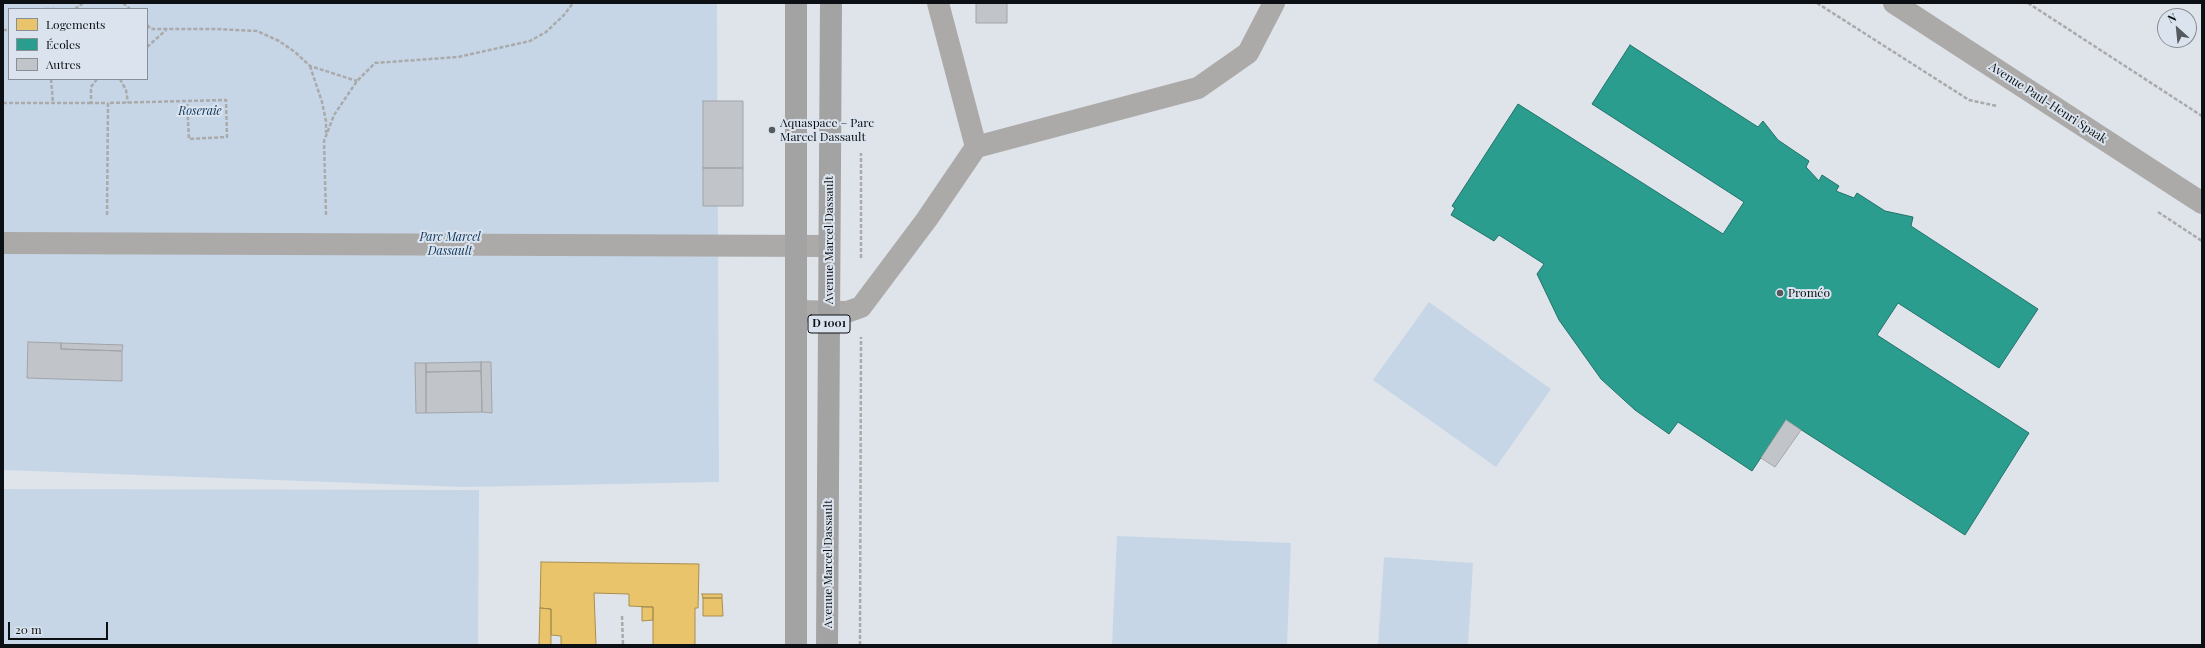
<!DOCTYPE html>
<html>
<head>
<meta charset="utf-8">
<style>
	body { margin:0 }
	#map { position:relative; width:2205px; height:648px; overflow:hidden; background:#dfe4ea; font-family:"Playfair Display",serif }
	canvas { display:block }
	.frame { position:absolute; inset:0; border:4px solid #0c0f13; pointer-events:none }
	.legend { position:absolute; left:8px; top:8px; width:140px; height:72px; box-sizing:border-box; background:#dbe4ee; border:1px solid #888f96; margin:0; padding:5px 7px; list-style:none; font-size:12px; color:#0c0f13 }
	.legend li { display:flex; align-items:center; gap:8px; height:20px }
	.legend b { width:20px; border:1px solid #888f96 }
	.north { position:absolute; left:2157px; top:8px; width:40px; height:40px; box-sizing:border-box; background:#dbe4ee; border:1px solid #888f96; border-radius:50%; rotate:333deg; font-size:11px; font-weight:700; line-height:16px; text-align:center; color:#0c0f13 }
	.north::after { content:''; display:block; margin:auto; width:14px; height:18px; background:#565a5e; clip-path:polygon(50% 0,100% 100%,50% 72%,0 100%) }
	.scale { position:absolute; left:8px; top:622px; width:100px; height:18px; box-sizing:border-box; border:2px solid #0c0f13; border-top:0; padding-left:5px; font-size:12px; line-height:14px; white-space:nowrap; color:#0c0f13; -webkit-text-stroke:3px #dbe4ee; paint-order:stroke }
</style>
</head>
<body>
<div id="map">
<canvas width="2205" height="648"></canvas>
<div class="frame"></div>
<ul class="legend">
<li><b style="height:11px;background:#e9c46a"></b>Logements</li>
<li><b style="height:11px;background:#2a9d8f"></b>Écoles</li>
<li><b style="height:11px;background:#c1c5c9"></b>Autres</li>
</ul>
<div class="north">N</div>
<div class="scale">20 m</div>
</div>
<script>
const ctx = document.querySelector('canvas').getContext('2d');
ctx.lineJoin = 'round';
function fillPath(path, color) { ctx.fillStyle = color; ctx.fill(path, 'evenodd'); }
const shape = rows => new Path2D(rows.map(r => 'M' + r).join(''));
function stroke(path, color, width, dash) { ctx.strokeStyle = color; ctx.lineWidth = width; ctx.lineCap = dash ? 'butt' : 'round'; ctx.setLineDash(dash || []); ctx.stroke(path); }
function label(font, color, halo, rows, align = 'center') {
  ctx.font = font + ' "Playfair Display",serif'; ctx.lineWidth = 4; ctx.setLineDash([]); ctx.textBaseline = 'middle'; ctx.strokeStyle = halo; ctx.fillStyle = color; for (const [text, x, y, turn = 0] of rows) {
    ctx.save(); ctx.translate(x, y); ctx.rotate((+turn || 0) * Math.PI / 180); ctx.textAlign = isNaN(turn) ? turn : align; if (halo) ctx.strokeText(text, 0, 0); ctx.fillText(text, 0, 0); ctx.restore();
  }
}
fillPath(shape([
	[3,3,717,3,719,482,463,487,3,470],
	[9,9,147,9,147,79,9,79],
	[1429,302,1551,389,1496,467,1373,380],
	[3,489,479,490,478,645,3,645],
	[1117,536,1291,543,1287,645,1112,645],
	[1384,557,1473,563,1468,645,1378,645]
]), '#c6d6e7');
const homes = shape([
	[541,562,699,564,698,608,695,608,695,645,653,645,653,607,629,606,629,594,594,593,596,645,561,645,561,636,551,635,551,609,540,608,541,562],
	[702,594,722,594,722,598,703,598,702,594],
	[703,598,722,598,723,616,703,616,703,598],
	[642,607,653,607,653,620,642,621,642,607],
	[540,608,551,609,551,645,539,645,540,608]
]);
fillPath(homes, '#e9c46a');
stroke(homes, '#a78e50', 1);
const schools = shape([
	[1630,45,1758,127,1763,121,1778,140,1809,161,1806,167,1819,181,1822,175,1839,186,1836,191,1854,198,1857,193,1885,211,1913,217,1911,226,2038,309,1999,368,1898,303,1877,335,2029,433,1965,535,1786,420,1752,471,1678,422,1669,434,1635,410,1601,379,1559,320,1537,274,1544,264,1499,235,1494,241,1451,215,1455,208,1452,206,1518,104,1723,234,1744,202,1592,104,1630,45]
]);
fillPath(schools, '#2a9d8f');
stroke(schools, '#21726a', 1);
const building = shape([
	[976,3,1007,3,1007,23,976,23,976,3],
	[703,101,743,101,743,168,703,168,703,101],
	[703,168,743,168,743,206,703,206,703,168],
	[28,342,61,343,61,349,122,351,122,381,27,378,28,342],
	[61,343,123,345,122,351,61,349,61,343],
	[481,362,491,362,492,413,482,412,481,362],
	[481,362,481,371,426,372,426,363,481,362],
	[415,363,426,363,426,413,416,413,415,363],
	[481,371,482,412,426,413,426,372,481,371],
	[1786,420,1801,430,1775,467,1761,458,1786,420]
]);
fillPath(building, '#c1c5c9');
stroke(building, '#a1a5a9', 1);
stroke(shape([
	[123,3,130,9],
	[1817,3,1969,100,1997,106],
	[2028,3,2202,116],
	[45,9,56,9],
	[75,9,83,3],
	[147,25,151,29,215,29,257,31,279,41,295,52,310,66,357,81],
	[3,30,9,30],
	[147,47,166,30],
	[310,66,322,102,326,121,326,133],
	[51,79,53,103],
	[97,79,91,87,91,103,108,103],
	[120,79,126,90,128,103],
	[3,103,91,103],
	[2158,212,2202,241],
	[107,215,108,103,226,100,227,137,189,139,187,102],
	[326,215,324,141,334,115,357,81,375,63,458,57,530,41,546,32,564,15,573,3],
	[861,258,861,153],
	[622,616,623,645],
	[860,645,861,337]
]), '#aaaaab', 2.5, [4, 2]);
stroke(shape([
	[938,3,976,147,1198,88,1248,53,1274,3],
	[1894,3,2202,203],
	[3,243,829,246],
	[796,311,847,312,861,307,927,219,976,147]
]), '#acaaa9', 22);
stroke(shape([
	[796,3,796,645],
	[827,645,831,3]
]), '#a4a3a3', 22);
for (const [x, y, r, color] of [
	[772,130,4,"#565a5e"],
	[1780,293,4,"#565a5e"]
]) { const dot = new Path2D(); dot.arc(x, y, r, 0, 2 * Math.PI); ctx.fillStyle = color; ctx.fill(dot); stroke(dot, '#dbe4ee', 1.5); }
for (const [x, y, w] of [
	[829,324,42]
]) { const box = new Path2D(); box.roundRect(x - w / 2, y - 9, w, 18, 3); ctx.fillStyle = '#dbe4ee'; ctx.fill(box); stroke(box, '#0c0f13', 1); }
label('bold 11px', '#0c0f13', null, [
	["D 1001",829,324]
]);
label('12px', '#0c0f13', '#dbe4ee', [
	["Avenue Paul-Henri Spaak",2048,103,33],
	["Avenue Marcel Dassault",829,240,-90],
	["Avenue Marcel Dassault",828,564,-90]
]);
label('italic 12px', '#0a335a', '#dbe4ee', [
	["Roseraie",200,111],
	["Parc Marcel",450,237],
	["Dassault",450,251]
]);
label('12px', '#0c0f13', '#dbe4ee', [
	["Aquaspace – Parc",780,123],
	["Marcel Dassault",780,137],
	["Proméo",1788,293]
], 'left');
</script>
</body>
</html>
